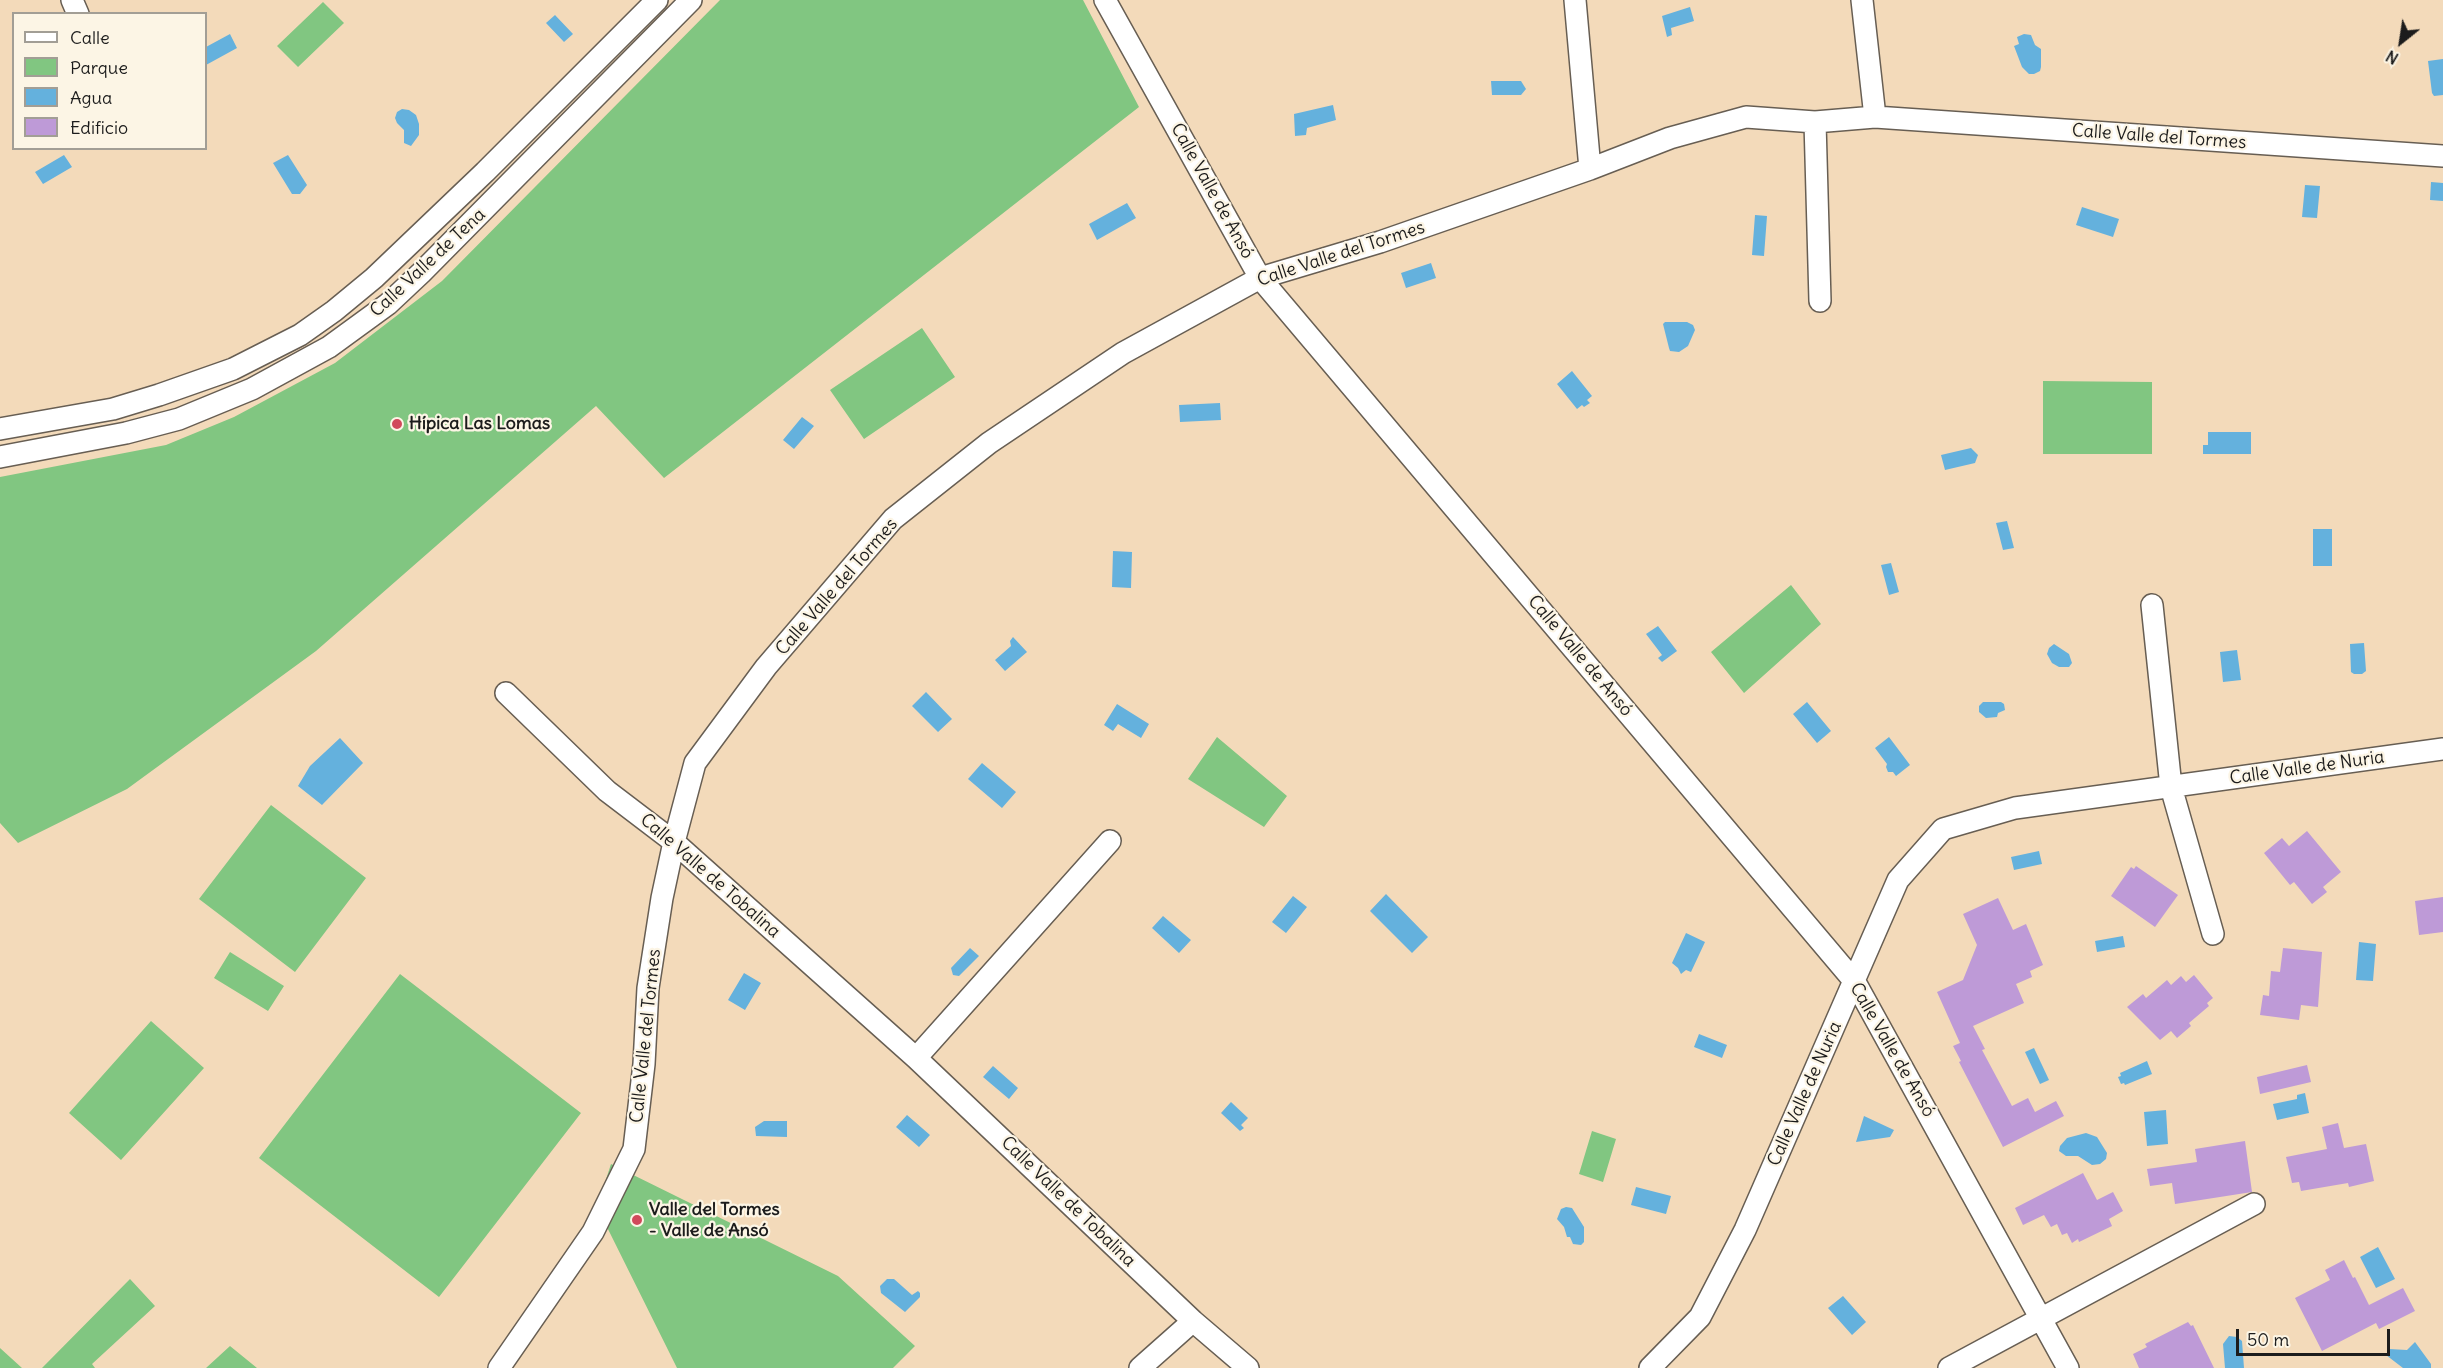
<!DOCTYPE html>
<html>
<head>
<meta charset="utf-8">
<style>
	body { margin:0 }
	#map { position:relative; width:2443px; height:1368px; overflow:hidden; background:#f3daba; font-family:Delius,sans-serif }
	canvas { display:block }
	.legend { position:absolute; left:12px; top:12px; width:195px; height:138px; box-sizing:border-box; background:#fcf5e5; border:2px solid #a29e95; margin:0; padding:8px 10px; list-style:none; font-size:18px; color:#1c1c1c }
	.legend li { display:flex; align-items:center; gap:12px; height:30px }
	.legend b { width:30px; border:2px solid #a29e95 }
	.north { position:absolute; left:2371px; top:12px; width:60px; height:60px; -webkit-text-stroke:4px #fcf5e5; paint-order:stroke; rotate:210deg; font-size:16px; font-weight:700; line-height:24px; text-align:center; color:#1c1c1c }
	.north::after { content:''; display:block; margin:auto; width:21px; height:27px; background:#1c1c1c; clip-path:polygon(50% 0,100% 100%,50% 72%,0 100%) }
	.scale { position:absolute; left:2236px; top:1329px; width:154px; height:27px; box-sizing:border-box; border:3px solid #1c1c1c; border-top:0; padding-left:8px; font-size:18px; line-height:21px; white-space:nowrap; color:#1c1c1c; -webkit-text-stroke:4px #fcf5e5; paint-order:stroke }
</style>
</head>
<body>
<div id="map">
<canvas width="2443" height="1368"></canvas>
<ul class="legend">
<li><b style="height:8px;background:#fff"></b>Calle</li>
<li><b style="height:16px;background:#81c681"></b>Parque</li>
<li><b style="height:16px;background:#64b1dd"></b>Agua</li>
<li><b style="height:16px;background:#be9ad7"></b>Edificio</li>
</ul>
<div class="north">N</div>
<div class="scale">50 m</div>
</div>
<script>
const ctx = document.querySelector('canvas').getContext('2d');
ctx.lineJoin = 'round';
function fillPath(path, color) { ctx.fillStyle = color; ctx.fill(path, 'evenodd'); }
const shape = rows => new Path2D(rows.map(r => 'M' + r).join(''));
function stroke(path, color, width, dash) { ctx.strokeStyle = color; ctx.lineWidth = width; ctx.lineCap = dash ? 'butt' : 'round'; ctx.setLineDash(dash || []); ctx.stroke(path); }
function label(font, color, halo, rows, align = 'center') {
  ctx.font = font + ' Delius,sans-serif'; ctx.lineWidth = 4.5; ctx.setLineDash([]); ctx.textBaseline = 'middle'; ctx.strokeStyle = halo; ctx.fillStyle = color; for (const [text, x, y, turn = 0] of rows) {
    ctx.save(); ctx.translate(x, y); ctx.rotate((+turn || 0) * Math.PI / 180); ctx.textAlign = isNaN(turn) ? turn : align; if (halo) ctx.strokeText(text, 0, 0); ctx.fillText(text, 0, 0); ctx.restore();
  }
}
fillPath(shape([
	[720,0,1083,0,1139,107,664,478,596,406,316,651,127,789,18,843,0,823,0,477,166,445,234,417,335,363,442,281],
	[323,2,344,23,298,67,277,46],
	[922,328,955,377,864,439,830,390],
	[2043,381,2152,382,2152,454,2043,454],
	[1791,585,1821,624,1744,693,1711,652],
	[1217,737,1287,796,1264,827,1188,779],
	[271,805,366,878,295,972,199,899],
	[230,952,284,986,268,1011,214,978],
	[400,974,581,1113,439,1297,259,1158],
	[151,1021,204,1068,121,1160,69,1113],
	[1592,1131,1616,1139,1603,1182,1579,1174],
	[611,1164,838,1276,915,1346,893,1368,677,1368,597,1207],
	[130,1279,155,1306,92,1364,95,1368,42,1368],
	[230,1346,257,1368,206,1368],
	[0,1348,22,1368,0,1368]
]), '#81c681');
fillPath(shape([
	[1690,7,1694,21,1671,28,1672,35,1667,37,1662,16],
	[555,15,573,34,564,42,546,23],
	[230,34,237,48,206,65,206,47],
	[2024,34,2031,35,2035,45,2041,49,2041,67,2040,71,2034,74,2029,74,2022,67,2014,46,2019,44,2017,37],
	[2443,59,2443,95,2434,96,2432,93,2428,61],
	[1491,81,1521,81,1526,89,1521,95,1492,95],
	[1333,105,1336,120,1307,128,1306,135,1295,136,1294,114],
	[402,109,409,110,416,115,419,124,419,135,411,146,404,143,404,130,397,123,395,118,397,112],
	[64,155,72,167,43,184,35,172],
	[288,155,307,185,300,194,292,194,273,163],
	[2431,182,2443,183,2443,201,2430,200],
	[2305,185,2320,186,2317,218,2302,217],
	[1127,203,1136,218,1097,240,1089,224],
	[2082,207,2119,219,2113,237,2076,225],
	[1755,215,1767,216,1764,256,1752,255],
	[1431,263,1436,278,1406,288,1401,273],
	[1665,322,1687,322,1693,325,1695,330,1688,346,1679,352,1670,351,1669,348,1663,324],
	[1572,371,1592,396,1587,400,1590,403,1584,407,1582,405,1577,409,1557,384],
	[1220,403,1221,420,1180,422,1179,405],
	[802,417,814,426,794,449,783,440],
	[2208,432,2251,432,2251,454,2203,454,2203,445,2208,445],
	[1971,448,1978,455,1975,463,1945,470,1941,455],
	[2007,521,2014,548,2003,550,1996,523],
	[2313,529,2332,529,2332,566,2313,566],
	[1113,551,1132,552,1131,588,1112,587],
	[1891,563,1899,592,1889,595,1881,565],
	[1658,626,1677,651,1662,662,1658,658,1662,655,1646,634],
	[1013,637,1027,652,1005,671,995,660,1011,646,1010,641],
	[2364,643,2366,671,2362,674,2354,674,2351,672,2350,644],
	[2054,644,2069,654,2072,663,2069,667,2059,667,2052,663,2047,654,2049,648],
	[2237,650,2241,680,2223,682,2220,652],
	[926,692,952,719,938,732,912,706],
	[1807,702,1831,731,1817,743,1793,714],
	[1983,702,2001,702,2004,704,2005,710,1998,713,1997,717,1986,718,1979,712,1979,706],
	[1117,704,1149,724,1141,738,1118,724,1113,731,1104,725],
	[1889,737,1910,765,1896,776,1893,772,1888,772,1886,767,1887,764,1875,748],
	[340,738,363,763,322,805,298,786,310,766],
	[982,763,1016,792,1002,808,968,779],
	[2039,851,2042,864,2014,870,2011,857],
	[1386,894,1428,937,1412,953,1370,911],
	[1293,896,1307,907,1286,933,1272,922],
	[1163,916,1191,940,1179,953,1152,928],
	[1686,933,1705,942,1691,972,1686,970,1681,974,1678,968,1672,963],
	[2123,936,2125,947,2097,952,2095,941],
	[2359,942,2376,944,2373,981,2356,980],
	[970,948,979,956,959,976,953,975,951,968],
	[744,973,761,983,745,1010,728,1000],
	[1699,1034,1727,1045,1722,1058,1694,1047],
	[2034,1048,2049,1080,2040,1084,2025,1052],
	[2147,1061,2152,1074,2125,1085,2124,1083,2121,1084,2118,1077,2121,1076,2120,1073],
	[993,1066,1018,1088,1009,1099,983,1077],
	[2305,1093,2309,1113,2277,1120,2273,1104,2297,1099,2297,1095],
	[1231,1102,1248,1118,1241,1125,1244,1128,1240,1131,1221,1113],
	[2166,1110,2168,1144,2147,1146,2144,1112],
	[907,1115,930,1135,919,1147,896,1127],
	[1864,1116,1894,1130,1890,1137,1856,1142],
	[764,1121,787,1121,787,1137,756,1136,755,1127],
	[2086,1133,2097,1137,2107,1153,2106,1159,2100,1164,2092,1165,2078,1156,2066,1156,2059,1151,2060,1146,2067,1138],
	[1636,1187,1671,1196,1666,1214,1631,1205],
	[1566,1207,1572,1208,1584,1227,1584,1242,1581,1245,1573,1244,1570,1237,1567,1237,1564,1227,1557,1219,1561,1209],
	[2378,1247,2395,1279,2376,1288,2360,1257],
	[887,1279,894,1279,912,1295,918,1291,920,1293,920,1297,905,1312,881,1293,880,1286],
	[1843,1296,1866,1322,1852,1335,1828,1308],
	[2229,1336,2237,1337,2242,1341,2244,1368,2225,1368,2223,1344],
	[2415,1342,2431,1364,2431,1368,2403,1368,2386,1355,2389,1349,2407,1350]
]), '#64b1dd');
fillPath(shape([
	[2307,831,2341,872,2323,887,2327,892,2312,904,2294,882,2290,885,2264,853,2282,838,2289,846],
	[2136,866,2178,895,2155,927,2111,896,2131,867,2134,869],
	[2443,897,2443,932,2419,935,2415,901],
	[1998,898,2013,930,2026,924,2043,965,2030,971,2032,977,2016,984,2024,1003,1973,1026,1985,1049,1982,1050,2012,1106,2028,1098,2035,1112,2056,1101,2064,1116,2003,1147,1959,1062,1961,1061,1953,1046,1960,1043,1937,992,1963,980,1977,945,1963,914],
	[2283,948,2322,952,2318,1007,2301,1005,2299,1020,2260,1015,2263,995,2269,996,2271,971,2280,972],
	[2194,975,2213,998,2207,1003,2209,1006,2189,1023,2191,1026,2177,1038,2171,1031,2160,1040,2127,1007,2143,994,2146,998,2167,980,2171,985,2181,976,2186,982],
	[2307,1065,2311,1082,2260,1094,2257,1077],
	[2338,1123,2344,1148,2366,1144,2374,1181,2349,1187,2348,1183,2301,1191,2299,1182,2292,1183,2286,1157,2327,1149,2322,1127],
	[2245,1141,2252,1192,2175,1204,2172,1183,2150,1186,2147,1169,2197,1162,2195,1149],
	[2083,1173,2097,1200,2113,1192,2123,1211,2109,1219,2112,1226,2079,1242,2078,1239,2072,1243,2067,1233,2062,1235,2057,1224,2051,1227,2044,1215,2023,1225,2015,1208],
	[2344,1260,2353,1278,2355,1277,2369,1305,2403,1288,2415,1311,2379,1329,2376,1323,2322,1351,2295,1298,2330,1280,2325,1270],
	[2188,1322,2191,1326,2193,1325,2214,1368,2139,1368,2133,1354,2147,1347,2145,1344]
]), '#be9ad7');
const minor = shape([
	[72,0,78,14],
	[1105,0,1260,278,1855,982,2068,1368],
	[1575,0,1590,169],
	[1862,0,1875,117],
	[1815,122,1820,301],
	[0,429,113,409,159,395,233,369,300,335,334,311,374,278,485,172,657,0],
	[0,457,126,433,179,419,252,389,329,347,388,304,421,273,691,0],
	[2152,605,2171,787,2213,934],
	[506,693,607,791,674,842,916,1058,1193,1321,1248,1368],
	[916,1058,1110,841],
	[499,1368,593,1232,634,1149,644,1064,648,988,662,898,674,842,695,763,766,667,893,519,989,443,1123,353,1260,278,1380,242,1590,169,1670,138,1746,117,1815,122,1875,117,2443,156],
	[1140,1368,1193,1321],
	[1650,1368,1700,1317,1745,1230,1898,880,1943,829,2015,808,2443,749],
	[1949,1368,2254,1204]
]);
stroke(minor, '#675e53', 24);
stroke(minor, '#fff', 21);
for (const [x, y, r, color] of [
	[397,424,6,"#d1495b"],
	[637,1220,6,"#d1495b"]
]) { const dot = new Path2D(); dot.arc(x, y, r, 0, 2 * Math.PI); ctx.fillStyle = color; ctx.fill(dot); stroke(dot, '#fcf5e5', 2); }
label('18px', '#1c1c1c', '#fcf5e5', [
	["Calle Valle del Tormes",2159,137,4],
	["Calle Valle de Ansó",1212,191,61],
	["Calle Valle del Tormes",1341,254,-18],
	["Calle Valle de Tena",428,263,-43],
	["Calle Valle del Tormes",837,587,-49],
	["Calle Valle de Ansó",1580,656,50],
	["Calle Valle de Nuria",2307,768,-8],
	["Calle Valle de Tobalina",710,876,41],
	["Calle Valle del Tormes",646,1036,-84],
	["Calle Valle de Ansó",1892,1050,60],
	["Calle Valle de Nuria",1805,1094,-66],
	["Calle Valle de Tobalina",1068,1202,44]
]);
label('bold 18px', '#1c1c1c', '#fcf5e5', [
	["Hípica Las Lomas",409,424],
	["Valle del Tormes",649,1210],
	["- Valle de Ansó",649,1231]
], 'left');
</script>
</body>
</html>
